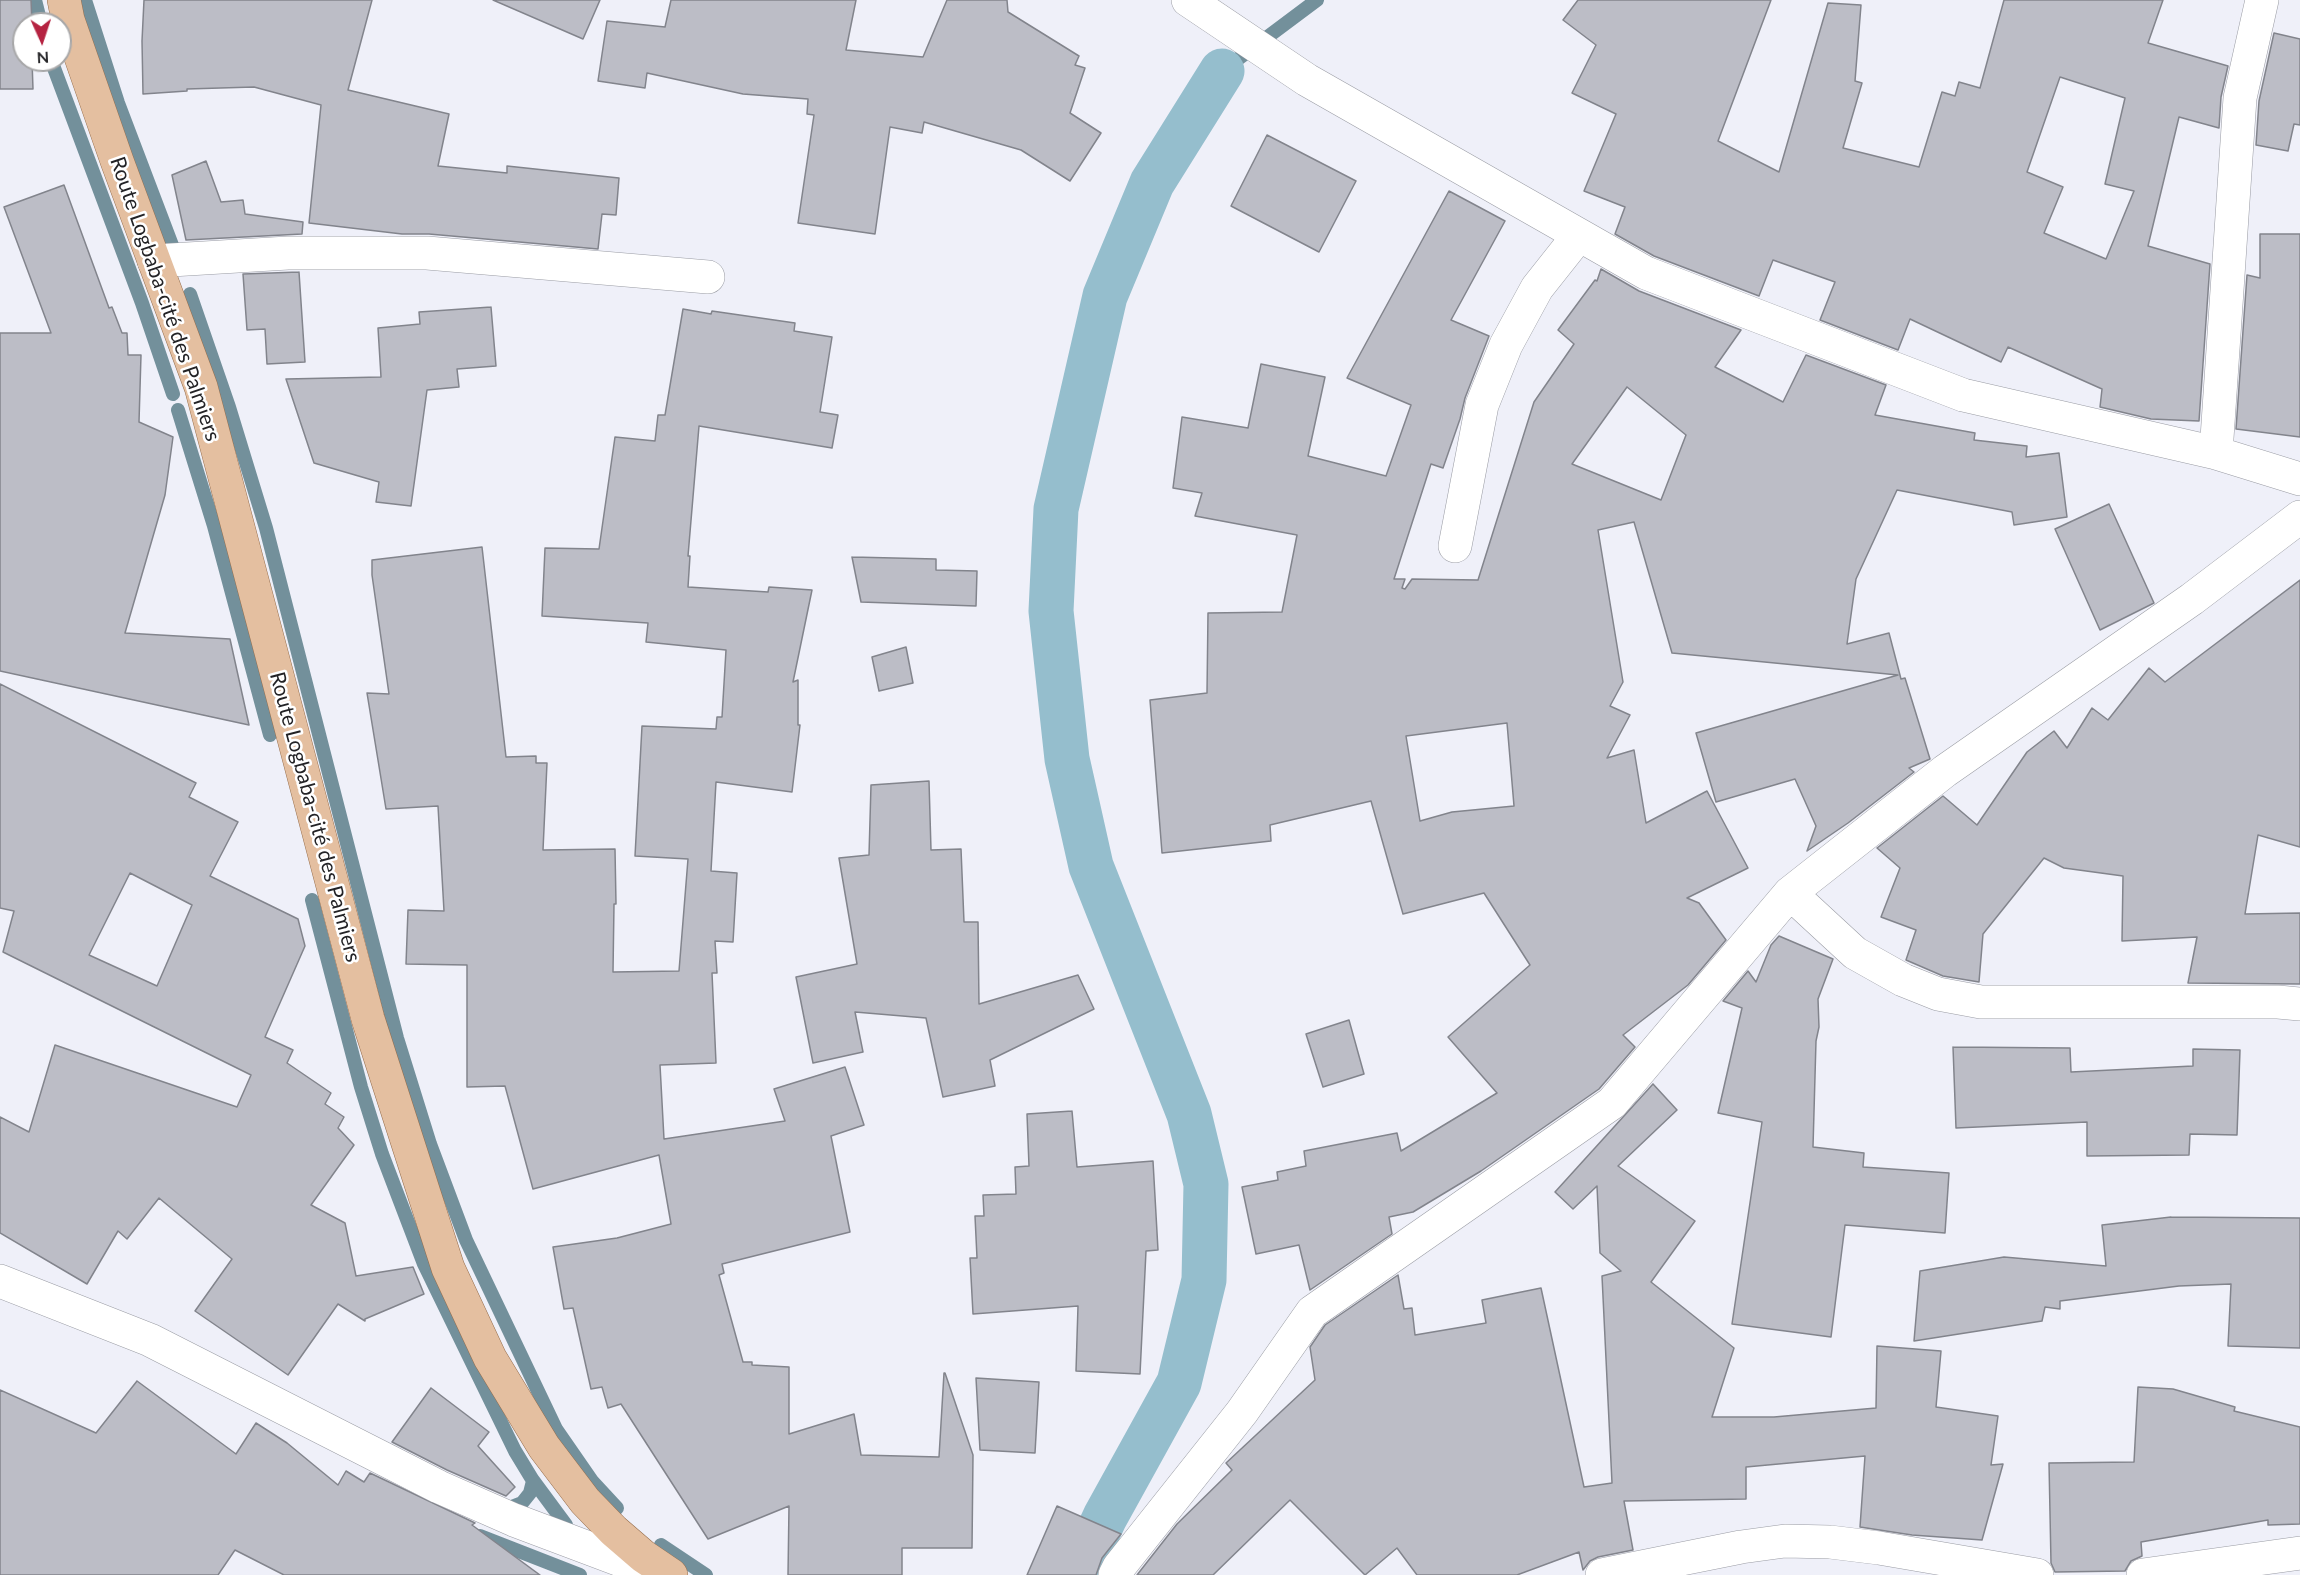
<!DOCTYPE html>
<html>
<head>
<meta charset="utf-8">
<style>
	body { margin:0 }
	#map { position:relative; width:2300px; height:1575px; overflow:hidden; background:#eff0f9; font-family:Lato,sans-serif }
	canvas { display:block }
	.north { position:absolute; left:12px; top:12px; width:60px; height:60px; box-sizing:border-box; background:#fff; border:2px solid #a7a7a8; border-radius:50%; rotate:177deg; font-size:16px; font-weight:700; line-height:24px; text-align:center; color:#232326 }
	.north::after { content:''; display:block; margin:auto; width:21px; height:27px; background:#b52341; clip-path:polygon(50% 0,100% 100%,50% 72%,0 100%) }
</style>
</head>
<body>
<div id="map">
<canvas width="2300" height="1575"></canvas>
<div class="north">N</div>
</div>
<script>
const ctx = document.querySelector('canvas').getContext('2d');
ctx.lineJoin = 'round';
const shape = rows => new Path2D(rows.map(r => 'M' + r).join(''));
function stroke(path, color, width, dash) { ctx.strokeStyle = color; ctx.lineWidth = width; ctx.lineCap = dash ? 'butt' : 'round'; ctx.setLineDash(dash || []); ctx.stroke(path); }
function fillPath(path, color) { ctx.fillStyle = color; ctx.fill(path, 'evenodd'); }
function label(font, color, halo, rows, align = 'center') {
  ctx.font = font + ' Lato,sans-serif'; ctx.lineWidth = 5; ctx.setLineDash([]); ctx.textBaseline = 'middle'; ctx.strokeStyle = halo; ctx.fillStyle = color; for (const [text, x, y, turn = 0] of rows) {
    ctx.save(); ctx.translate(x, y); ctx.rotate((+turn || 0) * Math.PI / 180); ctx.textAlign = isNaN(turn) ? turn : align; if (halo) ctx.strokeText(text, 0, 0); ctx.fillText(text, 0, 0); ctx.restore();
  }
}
stroke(shape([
	[35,0,41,24],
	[85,0,118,103,178,261],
	[51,60,142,303,173,394],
	[1222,71,1317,0],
	[190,294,229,407,266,528,397,1038,430,1144,466,1240,556,1429,592,1481,617,1508],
	[178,410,214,526,270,735],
	[312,900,361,1087,382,1154,424,1264,515,1451,532,1479,566,1525],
	[504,1510,522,1503,530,1493,533,1481],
	[480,1536,580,1575],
	[661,1545,706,1575]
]), '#73909b', 14);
stroke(shape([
	[1078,1575,1105,1517,1179,1383,1204,1280,1206,1184,1189,1114,1091,866,1067,759,1051,611,1056,509,1105,296,1152,183,1222,71]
]), '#95becd', 45);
const building = shape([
	[0,0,31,0,32,24,24,24,24,60,32,60,33,89,0,89,0,0],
	[144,0,372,0,348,90,449,114,438,166,507,173,507,166,619,178,616,215,602,214,598,249,429,234,402,234,309,223,321,105,254,87,187,89,187,91,143,94,142,41,144,0],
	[493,0,600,0,583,39,493,0],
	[671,0,856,0,846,50,923,57,947,0,1007,0,1008,12,1079,56,1075,65,1085,68,1070,113,1101,133,1070,181,1021,150,924,122,922,133,890,127,875,234,798,223,814,115,807,114,808,99,743,94,647,73,645,88,598,81,607,21,665,27,671,0],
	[1578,0,1771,0,1718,141,1779,172,1828,3,1861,5,1855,81,1862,83,1843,148,1919,167,1942,92,1955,96,1959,82,1980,88,2004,0,2163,0,2148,43,2228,66,2221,97,2219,128,2179,117,2148,246,2210,264,2199,421,2151,419,2100,407,2102,389,2008,347,2001,362,1910,319,1898,350,1820,320,1835,282,1773,260,1759,296,1654,256,1615,234,1625,207,1584,191,1616,114,1572,93,1596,45,1563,20,1578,0],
	[2060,77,2125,98,2105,184,2134,191,2106,259,2044,233,2063,187,2027,172,2060,77],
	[2274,33,2300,39,2300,125,2294,124,2288,151,2256,145,2259,101,2274,33],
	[1267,135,1356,181,1319,252,1231,206,1267,135],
	[206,161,221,202,243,200,245,214,303,222,302,234,186,240,172,175,206,161],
	[64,185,109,308,112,307,122,333,127,333,128,355,141,355,139,422,173,437,165,495,125,633,230,639,249,725,0,671,0,333,51,333,4,207,64,185],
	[1449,191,1505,221,1451,320,1489,336,1465,398,1460,419,1443,468,1431,464,1394,579,1405,579,1402,588,1405,589,1412,579,1478,580,1534,402,1574,344,1558,330,1595,280,1597,281,1601,269,1639,291,1741,330,1715,367,1783,402,1806,355,1886,385,1875,415,1975,433,1974,440,2027,446,2026,457,2059,453,2067,517,2014,525,2012,512,1897,490,1856,579,1847,644,1889,633,1901,679,1905,678,1930,759,1909,768,1914,772,1848,823,1807,851,1816,826,1795,779,1716,802,1696,733,1898,675,1672,653,1634,522,1598,530,1623,682,1610,706,1630,715,1607,758,1634,750,1646,823,1707,791,1748,868,1687,898,1699,903,1726,940,1688,985,1623,1035,1635,1047,1599,1089,1481,1171,1413,1212,1389,1217,1392,1234,1310,1290,1299,1245,1256,1254,1242,1187,1278,1180,1277,1172,1306,1166,1304,1151,1397,1133,1401,1151,1497,1093,1448,1037,1530,965,1484,893,1403,914,1371,801,1270,825,1271,841,1162,853,1150,700,1207,693,1208,613,1282,612,1297,535,1195,516,1202,493,1173,488,1182,417,1248,428,1261,364,1325,377,1308,456,1386,476,1411,405,1347,378,1449,191],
	[1627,387,1686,435,1661,500,1572,464,1627,387],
	[1507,723,1514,806,1452,812,1420,821,1406,736,1507,723],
	[2260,234,2300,234,2300,437,2236,429,2247,275,2260,278,2260,234],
	[299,272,305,362,267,364,265,329,247,330,243,274,299,272],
	[491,307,496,366,457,369,459,387,427,390,411,506,376,502,379,482,314,463,286,379,381,377,378,328,420,324,419,312,491,307],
	[683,309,711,314,712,311,795,323,794,331,832,337,820,412,838,415,832,448,699,426,688,556,690,556,688,587,768,592,769,587,812,590,793,682,798,680,798,725,800,725,792,792,716,782,711,871,737,873,733,942,715,941,717,973,712,973,716,1063,660,1065,664,1139,785,1121,774,1089,845,1067,864,1125,831,1136,850,1232,722,1264,724,1273,719,1275,743,1362,752,1362,752,1365,789,1367,789,1434,854,1414,861,1455,939,1457,944,1373,945,1373,973,1455,972,1548,902,1548,902,1575,788,1575,789,1506,708,1539,621,1404,608,1408,602,1387,591,1389,573,1308,564,1309,553,1247,617,1238,671,1224,659,1155,533,1189,505,1086,467,1087,467,965,406,964,408,910,444,911,438,806,386,809,367,693,389,694,372,575,372,560,482,547,506,757,536,756,536,763,547,763,543,850,615,849,616,904,614,904,613,972,679,971,688,859,635,856,642,726,716,729,717,717,722,717,726,650,646,642,648,623,542,616,545,548,599,549,615,437,655,441,658,415,665,415,683,309],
	[2109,504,2154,603,2100,630,2055,529,2109,504],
	[852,557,936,559,936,570,977,571,976,606,861,602,852,557],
	[2300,580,2300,847,2258,835,2245,914,2300,913,2300,984,2188,983,2197,937,2122,941,2123,876,2064,868,2044,858,1983,934,1979,982,1943,976,1906,960,1916,930,1881,917,1900,868,1877,848,1943,796,1977,825,2027,752,2054,731,2067,748,2092,708,2108,720,2149,668,2165,682,2300,580],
	[906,647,913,683,879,691,872,657,906,647],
	[0,684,196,783,189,797,238,822,210,876,298,919,305,946,265,1037,293,1050,287,1063,331,1093,325,1104,344,1117,338,1128,354,1145,311,1205,345,1223,356,1276,413,1267,424,1294,365,1319,365,1321,338,1304,288,1375,195,1311,232,1259,159,1198,127,1239,118,1231,87,1284,0,1233,0,1117,29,1132,55,1045,237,1107,251,1075,3,952,14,911,0,908,0,684],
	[130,873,192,905,157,986,89,955,130,873],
	[929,781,931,850,961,849,964,922,978,922,979,1004,1078,975,1094,1009,990,1060,995,1086,943,1097,926,1018,855,1012,863,1052,813,1063,796,977,857,964,839,858,869,855,871,785,929,781],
	[1779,936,1833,959,1818,999,1819,1027,1816,1041,1813,1147,1864,1153,1863,1167,1949,1173,1945,1233,1845,1225,1831,1337,1732,1324,1762,1122,1718,1113,1742,1008,1723,1001,1748,971,1756,982,1771,945,1779,936],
	[1349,1020,1364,1074,1323,1087,1306,1034,1349,1020],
	[1953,1047,2070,1048,2071,1072,2193,1066,2193,1049,2240,1050,2237,1135,2190,1134,2189,1155,2087,1156,2087,1122,1956,1128,1953,1047],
	[1653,1084,1677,1110,1618,1166,1695,1221,1651,1282,1734,1348,1712,1417,1774,1417,1876,1408,1877,1346,1941,1351,1936,1407,1998,1416,1991,1465,2003,1464,1982,1540,1912,1535,1860,1527,1865,1456,1746,1467,1746,1499,1624,1501,1633,1550,1598,1557,1590,1561,1583,1570,1579,1552,1517,1575,1417,1575,1397,1548,1365,1575,1290,1500,1213,1575,1137,1575,1177,1524,1232,1470,1226,1463,1315,1380,1310,1347,1325,1325,1398,1275,1404,1309,1412,1308,1415,1335,1486,1323,1482,1300,1541,1288,1584,1487,1612,1483,1602,1276,1621,1271,1600,1253,1597,1186,1573,1209,1555,1192,1653,1084],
	[1072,1111,1077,1167,1153,1161,1158,1250,1146,1251,1140,1374,1076,1371,1078,1306,973,1314,970,1258,977,1258,975,1216,984,1216,983,1195,1016,1194,1015,1167,1029,1166,1027,1114,1072,1111],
	[2171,1217,2300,1218,2300,1348,2228,1346,2231,1284,2179,1286,2060,1301,2060,1309,2045,1307,2042,1321,1914,1341,1920,1271,2004,1257,2106,1266,2102,1225,2171,1217],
	[976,1378,1039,1382,1035,1453,980,1450,976,1378],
	[137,1381,236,1454,256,1423,287,1443,338,1485,346,1471,364,1482,370,1473,475,1523,472,1525,540,1575,284,1575,235,1550,218,1575,0,1575,0,1390,96,1433,137,1381],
	[2138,1387,2173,1389,2235,1407,2234,1411,2300,1427,2300,1524,2268,1525,2268,1520,2141,1542,2142,1556,2131,1561,2125,1571,2055,1572,2051,1563,2049,1463,2134,1462,2138,1387],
	[431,1388,489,1432,478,1446,515,1487,506,1496,447,1470,392,1442,431,1388],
	[1057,1506,1121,1534,1102,1558,1096,1575,1027,1575,1057,1506]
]);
fillPath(building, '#bcbdc6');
stroke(building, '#82848c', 1.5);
const minor = shape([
	[1188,0,1307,80,1646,273,1963,395,2216,453,2300,479],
	[154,261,288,253,427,253,708,277],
	[2216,453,2240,98,2262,0],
	[1455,546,1482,405,1506,345,1537,288,1579,235],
	[1790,893,1855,953,1903,980,1938,994,1981,1002,2278,1002,2300,1004],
	[0,1281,150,1340,439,1487,514,1520,660,1575],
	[1115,1575,1119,1567,1242,1412,1312,1312,1612,1103,1790,893,1945,771,2192,599,2300,517],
	[1602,1575,1741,1547,1785,1541,1830,1542,1879,1548,2037,1575],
	[2143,1575,2300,1553]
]);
const major = shape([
	[64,0,68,20,117,161,201,387,368,1019,448,1268,490,1358,544,1447,585,1501,614,1531,643,1556,671,1575]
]);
stroke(minor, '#9a9ca4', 34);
stroke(major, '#956d4c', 34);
stroke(minor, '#fff', 33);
stroke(major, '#e4bfa0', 33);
label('21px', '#232326', '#fff', [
	["Route Logbaba-cité des Palmiers",165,299,71],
	["Route Logbaba-cité des Palmiers",315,817,75]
]);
</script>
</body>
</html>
